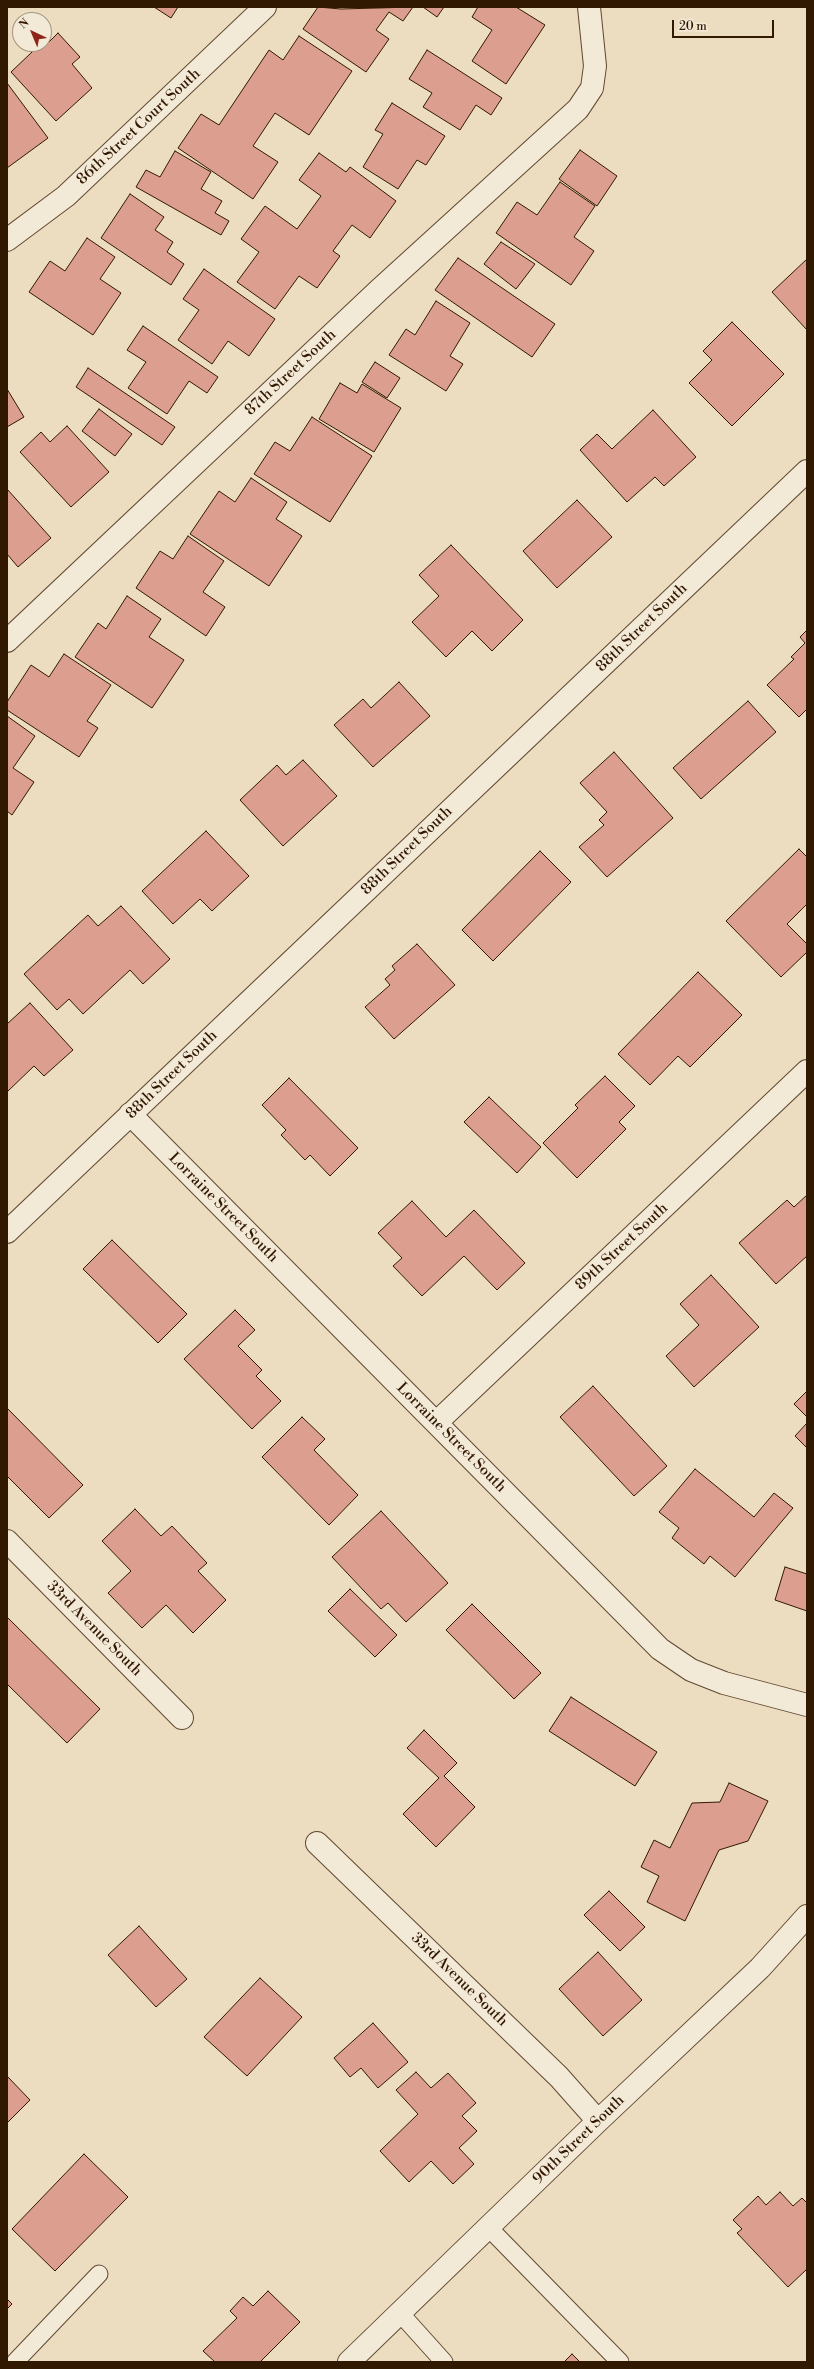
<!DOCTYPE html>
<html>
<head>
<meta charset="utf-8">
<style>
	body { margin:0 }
	#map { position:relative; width:814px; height:2369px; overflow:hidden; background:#ecddc1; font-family:"Libre Bodoni",serif }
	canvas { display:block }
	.frame { position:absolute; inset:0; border:8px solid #311801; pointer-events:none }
	.north { position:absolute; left:12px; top:12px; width:40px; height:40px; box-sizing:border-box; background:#f3e9d7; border:1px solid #a59581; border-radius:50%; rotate:316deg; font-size:11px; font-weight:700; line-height:16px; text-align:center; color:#311801 }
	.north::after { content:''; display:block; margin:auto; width:14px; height:18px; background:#8f2418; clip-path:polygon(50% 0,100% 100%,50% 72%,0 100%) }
	.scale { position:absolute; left:672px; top:20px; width:102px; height:18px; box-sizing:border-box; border:2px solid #311801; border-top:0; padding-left:5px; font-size:12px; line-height:14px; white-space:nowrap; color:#311801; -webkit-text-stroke:3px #f3e9d7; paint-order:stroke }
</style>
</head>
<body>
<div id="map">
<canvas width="814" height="2369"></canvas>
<div class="frame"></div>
<div class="north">N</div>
<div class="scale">20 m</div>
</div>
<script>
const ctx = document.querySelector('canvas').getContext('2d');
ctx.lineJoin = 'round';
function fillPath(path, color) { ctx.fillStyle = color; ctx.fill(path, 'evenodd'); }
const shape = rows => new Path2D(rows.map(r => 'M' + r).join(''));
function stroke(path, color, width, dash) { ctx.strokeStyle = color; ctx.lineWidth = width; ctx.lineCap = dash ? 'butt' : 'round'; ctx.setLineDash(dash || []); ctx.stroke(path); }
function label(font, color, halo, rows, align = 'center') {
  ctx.font = font + ' "Libre Bodoni",serif'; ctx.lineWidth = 3; ctx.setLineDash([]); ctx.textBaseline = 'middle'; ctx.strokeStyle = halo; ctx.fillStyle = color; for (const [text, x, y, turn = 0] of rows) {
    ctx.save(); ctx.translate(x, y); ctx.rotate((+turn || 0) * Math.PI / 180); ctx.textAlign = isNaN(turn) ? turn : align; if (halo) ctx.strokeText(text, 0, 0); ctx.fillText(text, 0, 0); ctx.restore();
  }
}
const building = shape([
	[154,7,178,7,171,18,154,7],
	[318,7,341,9,413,7,403,21,389,12,376,30,389,39,366,72,303,29,318,7],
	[423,7,444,7,437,17,423,7],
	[478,7,516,7,545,25,506,84,472,61,492,30,472,17,478,7],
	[58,33,80,57,72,64,92,88,56,121,11,72,32,52,25,44,44,44,44,37,49,42,58,33],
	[299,36,352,71,309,135,275,113,253,146,278,162,253,199,178,148,201,114,219,125,269,50,283,60,299,36],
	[427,50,502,98,491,115,476,105,460,130,423,107,432,93,409,79,427,50],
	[7,83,48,138,7,168,7,83],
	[392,103,445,136,426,165,417,160,398,189,363,167,383,134,375,130,392,103],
	[580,150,617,176,597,206,559,179,580,150],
	[175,151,211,172,201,189,222,201,215,213,229,221,221,235,136,187,146,170,160,177,175,151],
	[319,153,346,172,350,167,396,201,370,238,352,225,333,251,340,256,317,288,299,276,275,309,237,282,259,252,241,239,265,206,297,229,321,196,299,180,319,153],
	[560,182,595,206,574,237,594,251,571,285,496,233,517,202,537,215,560,182],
	[130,194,164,217,155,230,173,242,167,252,184,264,171,285,101,238,130,194],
	[87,238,115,257,100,279,121,293,93,335,29,292,50,261,65,271,87,238],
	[501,242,535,264,516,289,484,264,501,242],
	[458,258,555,324,532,357,435,290,458,258],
	[807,259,807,330,772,292,807,259],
	[204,269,275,319,249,356,228,341,212,364,178,340,199,310,183,299,204,269],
	[436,301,470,323,450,356,463,364,446,391,389,355,406,329,415,335,436,301],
	[732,322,784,374,732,426,689,383,712,360,703,351,732,322],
	[143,326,218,377,207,393,189,381,167,414,128,388,146,362,127,350,143,326],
	[375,362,400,378,387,398,362,382,375,362],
	[88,368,175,427,162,445,76,387,88,368],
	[340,383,357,393,362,384,401,408,374,452,319,419,340,383],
	[7,389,24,417,7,427,7,389],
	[99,409,132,434,115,456,82,431,99,409],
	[653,410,696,457,664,486,655,477,627,502,580,450,597,434,612,449,653,410],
	[312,417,372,456,330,522,254,474,275,442,290,451,312,417],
	[67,426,109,472,71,507,20,452,41,432,50,442,67,426],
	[251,478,287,502,276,519,302,536,269,586,190,534,219,491,235,502,251,478],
	[7,489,51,538,18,567,7,554,7,489],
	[577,500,612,537,557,588,523,551,577,500],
	[188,536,224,561,203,592,225,607,206,636,136,588,160,551,173,559,188,536],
	[451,545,523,620,492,651,472,631,446,657,412,622,439,596,419,575,451,545],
	[127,596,161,619,149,637,184,660,152,708,75,657,98,623,106,629,127,596],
	[807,630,807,709,799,717,767,685,794,659,791,657,805,643,800,637,807,630],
	[64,654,111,685,87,721,98,728,79,757,7,710,7,702,31,665,49,677,64,654],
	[399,682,430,716,373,767,334,725,363,699,371,708,399,682],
	[748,701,776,732,701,799,673,768,748,701],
	[7,716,35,736,13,768,34,782,12,815,7,811,7,716],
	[614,752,673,818,607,877,579,847,604,825,599,820,607,812,580,783,614,752],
	[303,760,337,796,283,846,240,800,277,765,286,775,303,760],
	[206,831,249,876,212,911,200,899,173,924,142,891,206,831],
	[799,849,807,857,807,904,787,924,807,944,807,952,781,977,726,921,799,849],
	[540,851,571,882,493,961,462,930,540,851],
	[121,906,170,959,143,984,130,970,83,1014,69,999,57,1010,24,974,88,915,98,926,121,906],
	[417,944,455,985,394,1039,365,1007,390,985,385,979,395,970,392,966,417,944],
	[698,972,742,1015,690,1067,678,1056,650,1085,618,1054,698,972],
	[30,1003,73,1050,44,1076,34,1066,7,1092,7,1024,30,1003],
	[605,1076,635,1106,619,1122,626,1129,577,1178,543,1143,578,1108,575,1105,605,1076],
	[289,1078,358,1148,330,1176,310,1155,305,1160,281,1135,286,1130,262,1105,289,1078],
	[489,1097,541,1147,517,1173,464,1122,489,1097],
	[807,1195,807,1256,776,1284,739,1243,787,1200,794,1207,807,1195],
	[412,1201,446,1237,474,1210,525,1263,497,1290,464,1256,422,1296,393,1266,402,1258,378,1233,412,1201],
	[112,1240,187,1314,158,1343,83,1269,112,1240],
	[711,1275,759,1327,694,1387,666,1356,699,1325,680,1304,711,1275],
	[235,1310,255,1330,238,1346,262,1370,256,1376,281,1401,252,1429,184,1359,235,1310],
	[593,1386,667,1466,634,1496,560,1417,593,1386],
	[807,1391,807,1417,794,1404,807,1391],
	[7,1408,83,1485,49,1518,7,1476,7,1408],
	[302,1417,325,1439,314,1450,358,1495,329,1525,262,1457,302,1417],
	[807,1423,807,1448,795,1436,807,1423],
	[695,1469,754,1517,774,1493,793,1508,735,1577,710,1556,704,1564,672,1538,679,1528,659,1512,695,1469],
	[135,1509,161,1536,172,1526,207,1563,198,1571,226,1600,193,1633,166,1605,142,1628,108,1593,131,1571,102,1541,135,1509],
	[381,1511,448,1583,406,1622,388,1603,381,1609,332,1557,381,1511],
	[785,1567,807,1574,807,1611,775,1600,785,1567],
	[350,1589,397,1635,375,1657,328,1611,350,1589],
	[472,1604,541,1673,514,1699,446,1630,472,1604],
	[7,1617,100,1709,67,1743,7,1684,7,1617],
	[571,1697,657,1752,635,1786,549,1731,571,1697],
	[424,1730,457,1763,444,1776,475,1807,436,1847,403,1814,439,1778,407,1748,424,1730],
	[729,1783,768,1801,748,1841,719,1850,685,1921,647,1902,659,1876,641,1867,654,1840,670,1848,692,1803,720,1802,729,1783],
	[609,1891,645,1927,620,1951,584,1915,609,1891],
	[139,1926,187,1979,156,2007,108,1955,139,1926],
	[598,1952,642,2000,603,2036,559,1989,598,1952],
	[260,1978,302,2017,247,2076,204,2037,260,1978],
	[373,2023,408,2062,378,2088,361,2068,350,2077,334,2058,373,2023],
	[416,2072,431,2088,448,2073,476,2103,462,2116,477,2131,459,2148,474,2164,453,2184,431,2161,409,2182,380,2151,418,2114,396,2090,416,2072],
	[7,2076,30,2100,7,2123,7,2076],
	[84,2154,128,2197,55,2271,12,2229,84,2154],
	[780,2192,793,2206,802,2198,807,2203,807,2269,788,2287,737,2233,742,2229,733,2220,758,2196,766,2205,780,2192],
	[268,2291,300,2322,260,2362,215,2362,203,2351,237,2318,230,2311,243,2297,253,2306,268,2291],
	[7,2299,12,2304,7,2309,7,2299],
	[572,2354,580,2362,564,2362,572,2354]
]);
fillPath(building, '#dc9e8f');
stroke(building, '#311801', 1);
const lane = shape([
	[488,2227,620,2362],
	[400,2313,444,2362],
	[15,2362,99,2274]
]);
const street = shape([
	[7,240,66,196,265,7],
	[7,641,379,290,578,109,592,88,595,66,589,7],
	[130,1114,660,1649,691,1670,724,1683,807,1705],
	[7,1232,807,471],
	[436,1423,807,1071],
	[7,1541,182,1718],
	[317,1843,559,2077,598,2121],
	[349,2362,598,2121,760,1968,807,1916]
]);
stroke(lane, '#604931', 19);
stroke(street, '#604931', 24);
stroke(lane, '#f3e9d7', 17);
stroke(street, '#f3e9d7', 22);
label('15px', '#311801', '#f3e9d7', [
	["86th Street Court South",139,127,-43],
	["87th Street South",291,373,-43],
	["88th Street South",642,628,-44],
	["88th Street South",407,851,-44],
	["88th Street South",172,1075,-44],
	["Lorraine Street South",223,1208,45],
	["89th Street South",622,1247,-43],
	["Lorraine Street South",451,1438,45],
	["33rd Avenue South",94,1629,45],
	["33rd Avenue South",459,1980,44],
	["90th Street South",579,2140,-44]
]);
</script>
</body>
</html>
